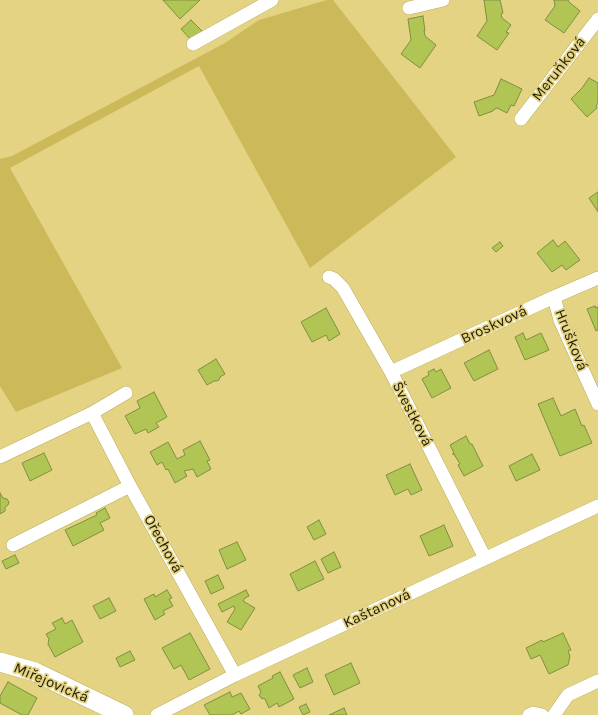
<!DOCTYPE html>
<html>
<head>
<meta charset="utf-8">
<style>
	body { margin:0 }
	canvas { display:block; background:#e3d382 }
</style>
</head>
<body>
<canvas width="598" height="715"></canvas>
<script>
const ctx = document.querySelector('canvas').getContext('2d');
ctx.lineJoin = 'round';
function fillPath(path, color) { ctx.fillStyle = color; ctx.fill(path, 'evenodd'); }
const shape = rows => new Path2D(rows.map(r => 'M' + r).join(''));
function stroke(path, color, width, dash) { ctx.strokeStyle = color; ctx.lineWidth = width; ctx.lineCap = dash ? 'butt' : 'round'; ctx.setLineDash(dash || []); ctx.stroke(path); }
function label(font, color, halo, rows, align = 'center') {
  ctx.font = font + ' Karla,sans-serif'; ctx.lineWidth = 3.5; ctx.setLineDash([]); ctx.textBaseline = 'middle'; ctx.strokeStyle = halo; ctx.fillStyle = color; for (const [text, x, y, turn = 0] of rows) {
    ctx.save(); ctx.translate(x, y); ctx.rotate((+turn || 0) * Math.PI / 180); ctx.textAlign = isNaN(turn) ? turn : align; if (halo) ctx.strokeText(text, 0, 0); ctx.fillText(text, 0, 0); ctx.restore();
  }
}
fillPath(shape([
	[327,0,333,0,456,157,310,268,199,66,10,168,122,368,16,412,0,386,0,159,12,156,225,43,259,20]
]), '#ccb959');
const building = shape([
	[163,0,200,0,180,19,163,0],
	[484,0,500,0,503,13,501,14,502,18,511,25,506,32,509,33,497,50,477,36,487,21,484,0],
	[554,0,568,0,569,2,580,11,564,33,545,20,555,6,554,0],
	[423,16,425,31,424,31,425,36,436,45,420,68,401,54,411,40,408,19,423,16],
	[191,20,202,31,192,41,181,29,191,20],
	[589,78,598,83,598,103,596,106,597,108,587,117,571,99,582,88,589,78],
	[501,79,522,89,514,106,511,105,507,113,497,108,493,110,493,111,479,116,474,102,494,95,501,79],
	[598,192,598,212,589,198,598,192],
	[553,240,558,247,565,241,580,260,566,270,562,265,552,272,537,253,553,240],
	[500,242,503,246,496,252,492,248,500,242],
	[595,306,595,308,598,307,598,330,596,331,587,309,595,306],
	[326,308,340,334,329,341,326,335,312,342,301,322,326,308],
	[523,333,526,340,541,333,549,350,525,360,515,337,523,333],
	[489,350,498,369,474,381,464,363,489,350],
	[216,359,225,374,220,377,219,380,217,381,214,381,207,385,198,370,216,359],
	[434,369,436,372,441,369,451,388,432,398,422,379,429,375,428,372,434,369],
	[154,392,167,417,156,423,159,427,148,433,146,429,135,434,125,416,140,408,137,401,154,392],
	[553,398,561,416,575,409,582,426,584,425,592,443,560,456,538,404,553,398],
	[466,436,470,444,472,444,483,466,464,476,458,465,460,464,454,454,453,455,453,453,454,453,450,445,466,436],
	[200,441,210,460,207,461,211,469,197,477,193,469,184,471,187,476,175,483,168,469,166,470,162,462,157,465,150,452,168,442,177,459,185,455,183,450,200,441],
	[44,453,52,470,30,481,22,463,44,453],
	[532,454,540,470,516,481,509,466,532,454],
	[410,464,422,490,411,495,408,489,395,495,386,475,410,464],
	[0,493,3,498,7,499,9,502,8,505,5,507,5,511,0,514,0,493],
	[105,508,110,518,100,523,104,530,73,546,65,530,97,515,96,513,105,508],
	[319,520,326,534,314,540,307,527,319,520],
	[444,525,453,546,429,556,420,536,444,525],
	[237,542,246,560,227,569,219,550,237,542],
	[334,552,341,567,328,573,321,559,334,552],
	[15,555,19,563,6,569,2,561,15,555],
	[315,561,324,579,298,591,290,574,315,561],
	[218,575,224,588,211,594,205,581,218,575],
	[167,590,172,598,169,599,173,606,163,611,165,614,155,620,144,599,154,594,155,597,167,590],
	[246,590,249,596,245,598,243,601,255,608,241,630,227,622,235,609,234,606,222,612,218,604,246,590],
	[109,598,116,611,100,619,93,606,109,598],
	[62,618,65,624,72,620,83,642,55,657,48,644,49,639,46,634,56,629,52,623,62,618],
	[190,633,210,669,189,680,181,665,174,669,162,648,190,633],
	[563,633,571,650,568,651,570,656,568,665,549,674,540,655,531,659,526,648,542,640,543,642,563,633],
	[130,651,135,660,120,667,116,658,130,651],
	[351,663,360,683,334,695,325,675,351,663],
	[307,668,313,682,300,688,293,675,307,668],
	[280,672,294,699,279,707,277,703,269,708,265,699,261,698,259,695,261,692,258,686,273,678,272,676,280,672],
	[8,682,37,698,28,715,22,715,0,703,0,696,8,682],
	[230,692,232,697,241,693,250,709,241,714,239,711,232,715,210,715,204,705,230,692],
	[306,704,310,712,303,715,299,707,306,704],
	[344,708,347,715,329,715,344,708]
]);
fillPath(building, '#b0c553');
stroke(building, '#808f42', 1);
const street = shape([
	[409,8,443,0],
	[193,44,272,0],
	[521,119,598,19],
	[329,277,334,279,343,288,391,372,485,558],
	[554,297,560,320,598,404],
	[391,372,554,297,598,278],
	[92,413,130,486,235,675],
	[0,457,92,413,126,393],
	[13,545,130,486],
	[157,715,235,675,598,506],
	[529,715,533,713,542,715],
	[554,715,568,695,598,681]
]);
const secondary = shape([
	[0,662,35,672,124,715]
]);
stroke(street, '#bcac5b', 14);
stroke(secondary, '#bcac5b', 20);
stroke(street, '#fff', 13);
stroke(secondary, '#fff', 19);
label('15px', '#1f1a02', '#e3d382', [
	["Meruňková",559,69,-52],
	["Broskvová",494,325,-25],
	["Hrušková",571,340,68],
	["Švestková",412,414,63],
	["Ořechová",163,544,61],
	["Kaštanová",377,609,-25],
	["Miřejovická",51,683,23]
]);
</script>
</body>
</html>
